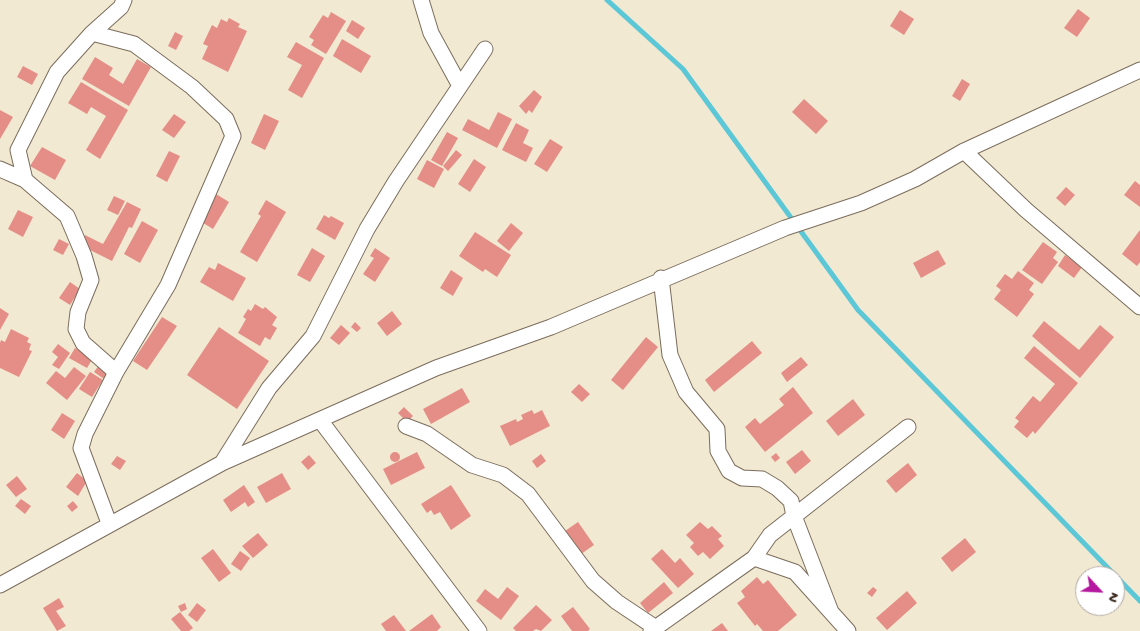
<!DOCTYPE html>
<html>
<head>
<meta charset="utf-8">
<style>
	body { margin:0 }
	#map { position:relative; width:1140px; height:631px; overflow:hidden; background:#f2e9d2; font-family:"Gochi Hand",sans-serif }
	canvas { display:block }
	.north { position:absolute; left:1075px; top:566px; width:50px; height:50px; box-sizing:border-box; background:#fff; border:1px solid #b1aaa5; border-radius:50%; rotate:115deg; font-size:14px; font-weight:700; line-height:20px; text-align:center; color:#3b2a1e }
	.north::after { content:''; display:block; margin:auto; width:18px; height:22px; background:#b5179e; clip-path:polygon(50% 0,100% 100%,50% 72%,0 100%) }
</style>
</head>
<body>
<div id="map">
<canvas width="1140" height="631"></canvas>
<div class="north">N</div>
</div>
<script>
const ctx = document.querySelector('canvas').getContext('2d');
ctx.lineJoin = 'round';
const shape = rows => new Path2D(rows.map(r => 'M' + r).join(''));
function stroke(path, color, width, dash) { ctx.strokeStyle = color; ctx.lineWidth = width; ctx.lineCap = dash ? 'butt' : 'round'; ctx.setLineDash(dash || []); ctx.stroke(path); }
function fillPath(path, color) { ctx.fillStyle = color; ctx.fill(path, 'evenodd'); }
stroke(shape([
	[607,0,683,69,858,310,1140,601]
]), '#5cc7d6', 5);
fillPath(shape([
	[1078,9,1090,18,1077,37,1064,28],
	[900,10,914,19,904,35,890,26],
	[331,12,346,21,326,54,311,45,314,40,309,37,323,15,328,18],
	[229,18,240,24,238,27,247,31,228,72,202,59,208,46,203,44,212,25,217,28,221,19,227,22],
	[352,20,365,28,358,39,346,31],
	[175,32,183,36,176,50,168,46],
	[342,39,371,56,361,73,333,56],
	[296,42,324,58,302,98,288,90,302,65,287,57],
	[95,57,113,68,109,75,123,84,137,59,151,67,129,106,82,79],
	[23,66,38,74,32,85,17,77],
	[962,79,970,84,960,101,952,96],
	[81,82,128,110,100,159,86,150,106,116,91,107,87,114,68,103],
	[534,90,542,97,532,113,529,110,526,114,519,106],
	[804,99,828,121,816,134,792,112],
	[0,110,13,117,0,139],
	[498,112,512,119,497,148,462,130,468,119,489,130],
	[174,114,186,122,174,138,162,130],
	[264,114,279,121,265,150,251,143],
	[516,123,529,130,523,143,533,148,526,162,502,150],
	[447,132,458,138,442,166,431,160],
	[550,139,563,147,547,172,534,164],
	[42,147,66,160,55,180,30,166],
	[456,150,462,155,448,171,443,166],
	[169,151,180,156,167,182,156,176],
	[474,159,486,167,470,192,458,184],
	[427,160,444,169,434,188,417,179],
	[1135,181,1140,185,1140,207,1124,195],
	[1066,187,1075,195,1065,206,1056,198],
	[216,194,229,202,213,229,200,221],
	[114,196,125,201,118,215,107,210],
	[266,200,286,212,257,262,240,252,261,216,258,214],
	[127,202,141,209,132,228,129,227,112,261,80,245,85,235,103,244],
	[18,210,33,217,23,237,8,229],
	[324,215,329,218,331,216,344,223,335,240,316,229],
	[142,221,158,230,140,263,124,254],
	[511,223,523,233,509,251,497,241],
	[1140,230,1140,262,1137,266,1122,254],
	[475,232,511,255,497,277,485,269,483,272,459,256],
	[59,239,69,244,63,255,53,250],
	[1043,242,1057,252,1053,258,1058,262,1042,284,1022,270],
	[312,248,325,256,310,282,297,275],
	[375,248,390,258,375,282,363,274,374,258,370,256],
	[938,250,946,264,921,278,913,263],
	[1065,255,1082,267,1074,278,1058,266],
	[218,263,246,278,233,301,200,282,209,267,215,270],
	[451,270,463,278,453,296,440,288],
	[1018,271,1034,283,1029,290,1034,294,1017,317,994,299,1001,290,996,286,1005,274,1012,279],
	[70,282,80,289,70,305,59,298],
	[255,304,263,309,265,307,277,317,272,325,277,328,270,340,265,337,260,346,238,333,246,319,243,317,248,309,251,311],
	[0,308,9,314,0,330],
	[392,311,402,324,387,336,377,323],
	[162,317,177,326,147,370,133,361],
	[1044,321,1079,350,1100,325,1114,337,1080,378,1032,336],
	[355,322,361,328,357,332,351,327],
	[341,325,350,333,339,345,330,338],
	[219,327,269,361,237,409,187,375],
	[11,329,29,338,27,342,31,344,29,350,32,351,19,377,0,368,0,343,1,340,5,342],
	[646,337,658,347,623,390,611,380],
	[752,341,762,353,714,392,705,380],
	[58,344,70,353,59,369,52,365,58,357,52,352],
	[1034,346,1078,383,1035,434,1033,431,1027,438,1014,427,1019,421,1015,418,1033,396,1040,402,1055,384,1024,358],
	[75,348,93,358,87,368,69,358],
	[801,357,808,365,787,382,781,373],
	[99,365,109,372,104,379,94,372],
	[74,367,86,376,67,400,46,383,56,371,65,378],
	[90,372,103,380,92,397,79,389],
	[579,384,590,394,582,402,571,392],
	[793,387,813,413,765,452,745,427,755,418,760,424,784,405,779,399],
	[462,388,470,402,431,424,423,409],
	[853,399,865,415,838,436,826,421],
	[404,407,413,416,407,422,398,413],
	[532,410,534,414,542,410,550,426,510,446,500,426,516,419,517,422,523,419,521,415],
	[62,413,75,421,64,439,51,430],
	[802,450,811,461,795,474,786,462],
	[417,452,425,468,391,485,383,469],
	'390 457a5 5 0 1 1 10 0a5 5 0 1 1-10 0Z',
	[776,453,780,458,775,462,771,457],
	[541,454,546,461,537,468,532,461],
	[309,455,316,463,308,470,301,462],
	[117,456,126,461,120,470,111,464],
	[908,463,917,475,896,493,886,481],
	[77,473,87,481,78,496,66,487],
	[282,473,291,489,266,503,257,487],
	[17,476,27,489,16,497,6,485],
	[244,485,255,502,248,507,245,502,231,512,223,500],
	[451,485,471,516,451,530,440,512,434,515,431,510,427,513,421,504],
	[21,499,31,506,25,514,15,506],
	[73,501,78,507,72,512,67,506],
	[578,522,594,545,581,554,565,531],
	[700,522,708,529,712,526,722,536,718,539,724,546,710,559,703,552,698,556,690,547,694,543,686,535],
	[258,533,268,545,253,558,242,546],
	[965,538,976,552,952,572,941,558],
	[213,549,231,573,219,582,201,558],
	[662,549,675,563,680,558,694,574,678,588,651,559],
	[240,551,250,558,241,571,231,564],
	[757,577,763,584,768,580,797,615,778,631,763,631,757,624,755,626,737,603,745,597,741,591],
	[664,582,673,593,648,613,640,603],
	[507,587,519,596,501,620,476,601,485,589,498,599],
	[873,587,877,590,872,597,867,593],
	[907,591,917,603,887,630,876,618],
	[59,598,64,607,56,611,66,626,57,631,43,608],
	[185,603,187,609,181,612,178,606],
	[197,603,206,610,197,622,188,615],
	[536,605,552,620,541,631,536,629,533,631,516,631,513,628],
	[573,607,590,629,588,631,572,631,561,616],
	[180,612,193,628,189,631,181,631,171,619],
	[432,614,441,627,437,631,409,631],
	[394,615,406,631,386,631,381,624],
	[722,623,728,631,711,631]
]), '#e48e87');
const minor = shape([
	[421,0,431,33,460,86],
	[92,33,134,44,192,87,226,119,233,136,168,285,116,372,85,434,81,448,109,523],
	[964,151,1026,210,1140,307],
	[0,169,25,180,67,216,84,256,91,280,78,312,76,329,83,343,116,372],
	[25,180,18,150,57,72,92,33,121,7,124,0],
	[661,278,670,355,686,392,717,429,718,451,729,471,742,478,762,479,777,488,791,501,794,516,831,612],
	[320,420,479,631],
	[406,426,427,434,472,465,503,475,528,494,593,581,617,602,656,628],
	[222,463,269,388,313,336,367,229,396,181,485,49],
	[754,558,770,535,908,427],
	[0,585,222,463,436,368,551,327,785,228,861,203,915,179,964,151,1140,70],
	[651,631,754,558,795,572,848,631]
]);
stroke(minor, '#7b6d5d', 17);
stroke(minor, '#fff', 15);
</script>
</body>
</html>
